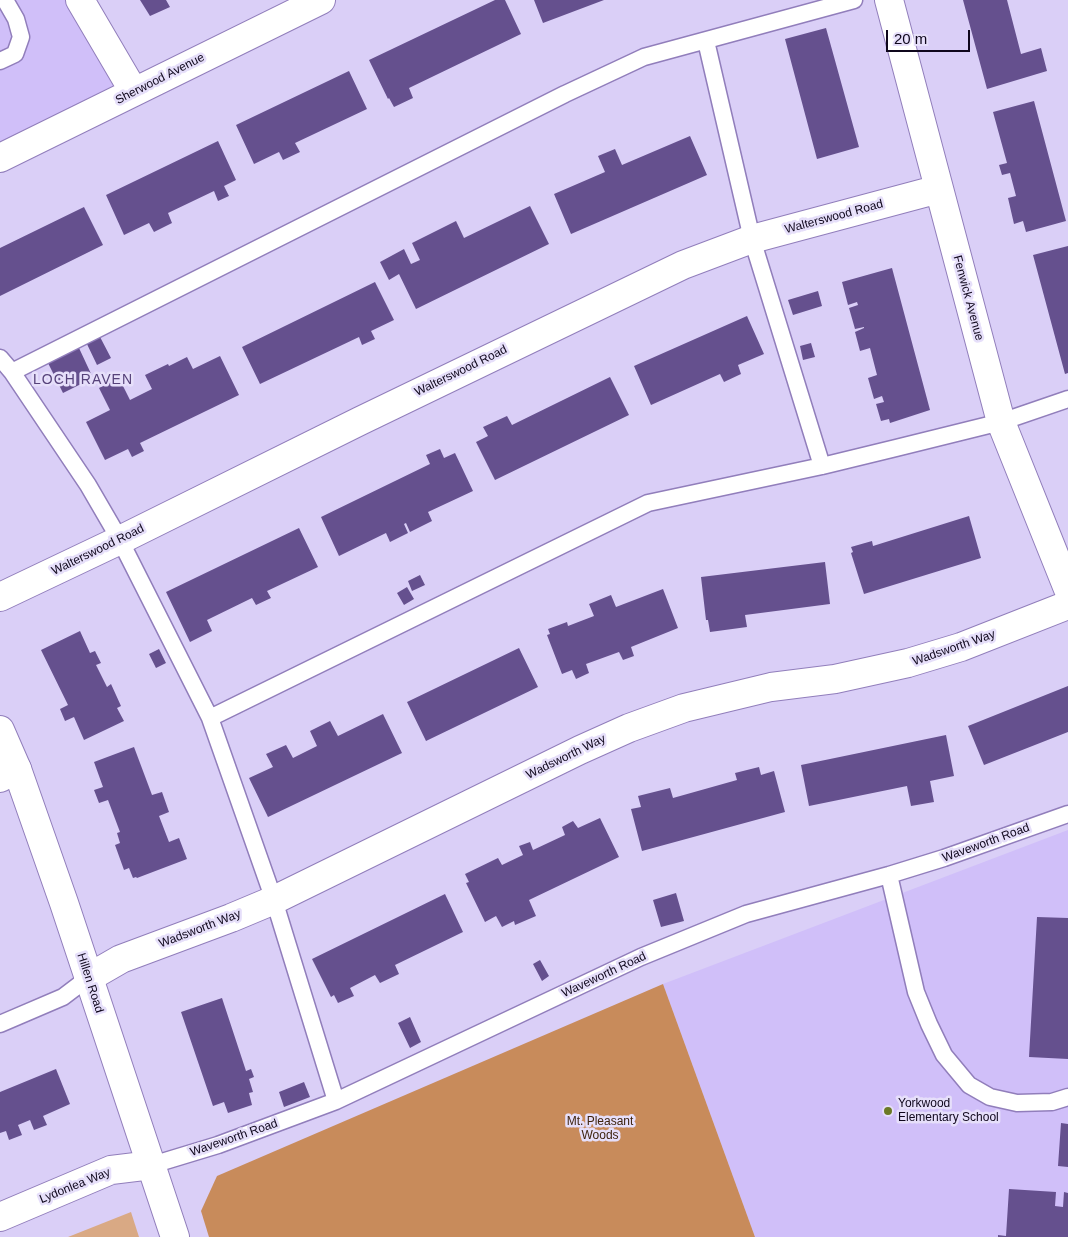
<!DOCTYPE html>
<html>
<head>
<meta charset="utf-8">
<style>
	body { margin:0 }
	#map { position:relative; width:1068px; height:1237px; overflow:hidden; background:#dacff7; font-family:Arial,sans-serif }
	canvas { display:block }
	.scale { position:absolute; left:886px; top:30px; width:84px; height:22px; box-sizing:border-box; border:2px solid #0f071c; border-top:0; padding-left:6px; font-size:15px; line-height:18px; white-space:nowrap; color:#0f071c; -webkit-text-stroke:4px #e6dffa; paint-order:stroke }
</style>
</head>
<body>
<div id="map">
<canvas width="1068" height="1237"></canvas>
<div class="scale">20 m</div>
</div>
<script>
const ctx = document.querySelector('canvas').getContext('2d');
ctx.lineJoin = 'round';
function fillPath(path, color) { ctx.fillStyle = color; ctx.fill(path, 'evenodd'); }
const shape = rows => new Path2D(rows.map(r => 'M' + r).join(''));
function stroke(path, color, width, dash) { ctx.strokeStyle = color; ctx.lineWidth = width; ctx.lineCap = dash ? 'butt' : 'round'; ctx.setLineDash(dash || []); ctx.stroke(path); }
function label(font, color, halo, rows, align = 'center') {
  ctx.font = font + ' Arial,sans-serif'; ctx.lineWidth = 5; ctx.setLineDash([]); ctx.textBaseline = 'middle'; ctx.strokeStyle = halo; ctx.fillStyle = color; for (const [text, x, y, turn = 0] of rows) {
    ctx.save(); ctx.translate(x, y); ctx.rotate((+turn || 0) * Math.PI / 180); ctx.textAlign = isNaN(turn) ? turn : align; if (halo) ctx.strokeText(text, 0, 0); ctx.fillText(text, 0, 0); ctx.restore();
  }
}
fillPath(shape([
	[0,0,67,0,127,95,0,160],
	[1068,830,1068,1237,755,1237,663,984]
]), '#d0bff9');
fillPath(shape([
	[131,1212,139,1237,68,1237]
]), '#d9a984');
fillPath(shape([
	[663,984,755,1237,209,1237,201,1211,217,1176]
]), '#c88b5b');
fillPath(shape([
	[140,0,166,0,170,7,150,16],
	[495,0,505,0,521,34,409,88,413,98,394,107,389,98,388,99,369,60],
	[534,0,604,0,543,23],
	[963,0,1007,0,1021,54,1041,48,1047,71,987,89],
	[826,28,859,147,817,159,785,39],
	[349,71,367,109,295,143,300,152,283,160,279,152,254,164,236,125],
	[1034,101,1066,221,1026,232,1023,221,1014,224,1008,198,1016,196,1010,173,1002,175,999,165,1007,163,993,112],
	[690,136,707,175,571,234,554,194,605,172,598,156,615,149,622,165],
	[218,141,236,180,224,186,229,196,218,201,214,191,168,213,172,223,154,232,149,223,124,235,106,195],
	[530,206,549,244,416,309,399,274,389,280,380,262,404,249,411,264,420,260,412,243,456,221,464,238],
	[84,207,103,245,0,296,0,248],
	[1068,246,1068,373,1065,374,1033,255],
	[892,268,930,410,890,423,889,419,881,421,876,404,884,402,882,396,874,399,868,378,877,375,870,348,860,351,855,332,864,328,864,327,855,329,849,308,858,305,857,302,848,305,842,282],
	[375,282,394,320,371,331,375,339,362,345,359,337,260,384,242,347],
	[818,291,822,306,793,315,788,300],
	[747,316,764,354,738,365,741,374,724,382,720,374,651,405,634,366],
	[99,335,111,358,97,365,86,342],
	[811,343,815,357,803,360,800,346],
	[79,348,93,378,63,393,48,363],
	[220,356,239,395,140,443,144,451,132,457,128,449,105,460,86,422,110,410,99,388,119,378,130,400,152,389,145,375,168,364,169,366,187,357,193,369],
	[610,377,629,415,495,480,476,442,488,436,483,427,507,416,512,425],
	[440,449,444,458,455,453,473,491,428,512,432,521,410,532,406,523,404,524,408,533,390,542,386,533,339,556,321,517,430,464,426,455],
	[969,516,981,558,864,594,851,553,853,552,851,547,872,541,873,546],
	[299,528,318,567,267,591,271,598,256,605,252,598,207,620,212,631,190,642,166,592],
	[825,562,830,604,745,615,747,627,710,632,708,620,706,620,701,577],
	[420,575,425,585,412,591,408,581],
	[407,587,414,599,404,605,397,593],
	[663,589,678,628,631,647,634,656,623,660,619,652,586,664,589,673,576,679,572,670,562,674,547,635,550,634,548,629,567,622,568,626,594,616,589,604,611,595,616,607],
	[80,631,90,653,95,651,101,663,96,665,107,687,111,684,121,706,117,708,124,721,84,740,74,717,65,721,60,709,68,705,41,650],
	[519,648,538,687,426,741,407,702],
	[159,649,166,663,156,668,149,654],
	[1068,686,1068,732,984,765,968,726],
	[383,714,402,753,268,817,249,778,273,767,266,754,286,745,293,758,317,746,310,731,330,721,338,736],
	[946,735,954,776,930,781,934,802,911,806,907,786,809,806,801,765],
	[134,747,152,795,162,792,169,812,159,816,169,842,179,838,187,859,137,878,136,877,133,878,129,868,124,870,115,845,120,843,117,833,120,832,108,800,99,803,94,790,103,787,94,762],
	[759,767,761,775,774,771,785,812,642,851,631,809,641,807,638,796,670,788,673,798,737,780,735,773],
	[600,818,619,857,529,900,536,916,515,925,514,921,502,927,496,916,485,922,466,883,469,882,465,874,498,858,502,865,523,855,519,846,530,842,533,850,565,835,562,827,573,821,578,828],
	[676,893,684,921,661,927,653,900],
	[445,894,463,932,395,965,399,974,380,983,375,975,350,988,354,996,338,1003,334,995,331,997,312,959],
	[1037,917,1068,918,1068,1059,1029,1057],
	[540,960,549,976,542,981,533,964],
	[222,998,246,1071,251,1069,254,1077,249,1079,253,1092,249,1093,252,1105,228,1113,224,1102,213,1106,181,1012],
	[410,1017,421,1042,410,1048,398,1023],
	[56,1069,70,1104,43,1116,47,1125,34,1130,30,1120,18,1125,22,1135,9,1140,6,1131,0,1133,0,1092],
	[304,1082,310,1097,284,1107,279,1092],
	[1061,1123,1068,1124,1068,1167,1058,1166],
	[1009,1189,1056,1192,1055,1206,1063,1207,1064,1192,1068,1193,1068,1237,998,1237,998,1235,1006,1236]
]), '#65508e');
const lane = shape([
	[706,41,752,239,822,466],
	[0,61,15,54,21,37,16,19,5,0],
	[0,358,12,372,88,485,120,540,210,718,274,900,336,1101],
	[12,372,565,94,644,57,854,0],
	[210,718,648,503,822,466,896,448,1001,422,1068,399],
	[889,875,916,992,929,1024,944,1055,969,1085,990,1097,1017,1103,1052,1102,1068,1097],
	[0,1024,63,997,88,978],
	[152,1165,218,1145,336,1101,641,957,746,914,889,875,944,858,1068,814]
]);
const street = shape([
	[80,0,134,92],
	[889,0,1001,422,1068,589],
	[0,158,321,0],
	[0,597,120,540,360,421,683,265,752,239,939,189],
	[0,778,17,769],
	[88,978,121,959,231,918,274,900,580,750,629,728,684,708,771,687,835,679,908,663,961,647,1068,605],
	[0,1217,111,1170,152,1165]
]);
const secondary = shape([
	[0,730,17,769,64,903,175,1237]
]);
stroke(lane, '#917ebb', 19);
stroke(street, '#917ebb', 30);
stroke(secondary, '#917ebb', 30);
stroke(lane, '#fff', 16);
stroke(street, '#fff', 28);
stroke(secondary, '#fff', 28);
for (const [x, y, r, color] of [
	[888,1111,5,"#6b7926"]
]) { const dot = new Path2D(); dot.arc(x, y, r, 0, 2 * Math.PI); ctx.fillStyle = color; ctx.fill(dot); stroke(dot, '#e6dffa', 2); }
label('12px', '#0f071c', '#e6dffa', [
	["Sherwood Avenue",160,79,-27],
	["Walterswood Road",834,217,-15],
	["Fenwick Avenue",968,298,75],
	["Walterswood Road",461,371,-26],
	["Walterswood Road",98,550,-26],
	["Wadsworth Way",954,648,-19],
	["Wadsworth Way",566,757,-26],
	["Waveworth Road",986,843,-20],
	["Wadsworth Way",200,929,-21],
	["Waveworth Road",604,975,-25],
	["Hillen Road",90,983,72],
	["Waveworth Road",234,1138,-19],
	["Lydonlea Way",75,1186,-22]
]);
label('12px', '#0f071c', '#e6dffa', [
	["Yorkwood",898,1104],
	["Elementary School",898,1118]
], 'left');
label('12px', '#3e240f', '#e6dffa', [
	["Mt. Pleasant",600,1122],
	["Woods",600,1136]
]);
ctx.letterSpacing = '1px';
label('14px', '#56427a', '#e6dffa', [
	["LOCH RAVEN",83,380]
]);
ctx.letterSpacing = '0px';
</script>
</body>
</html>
